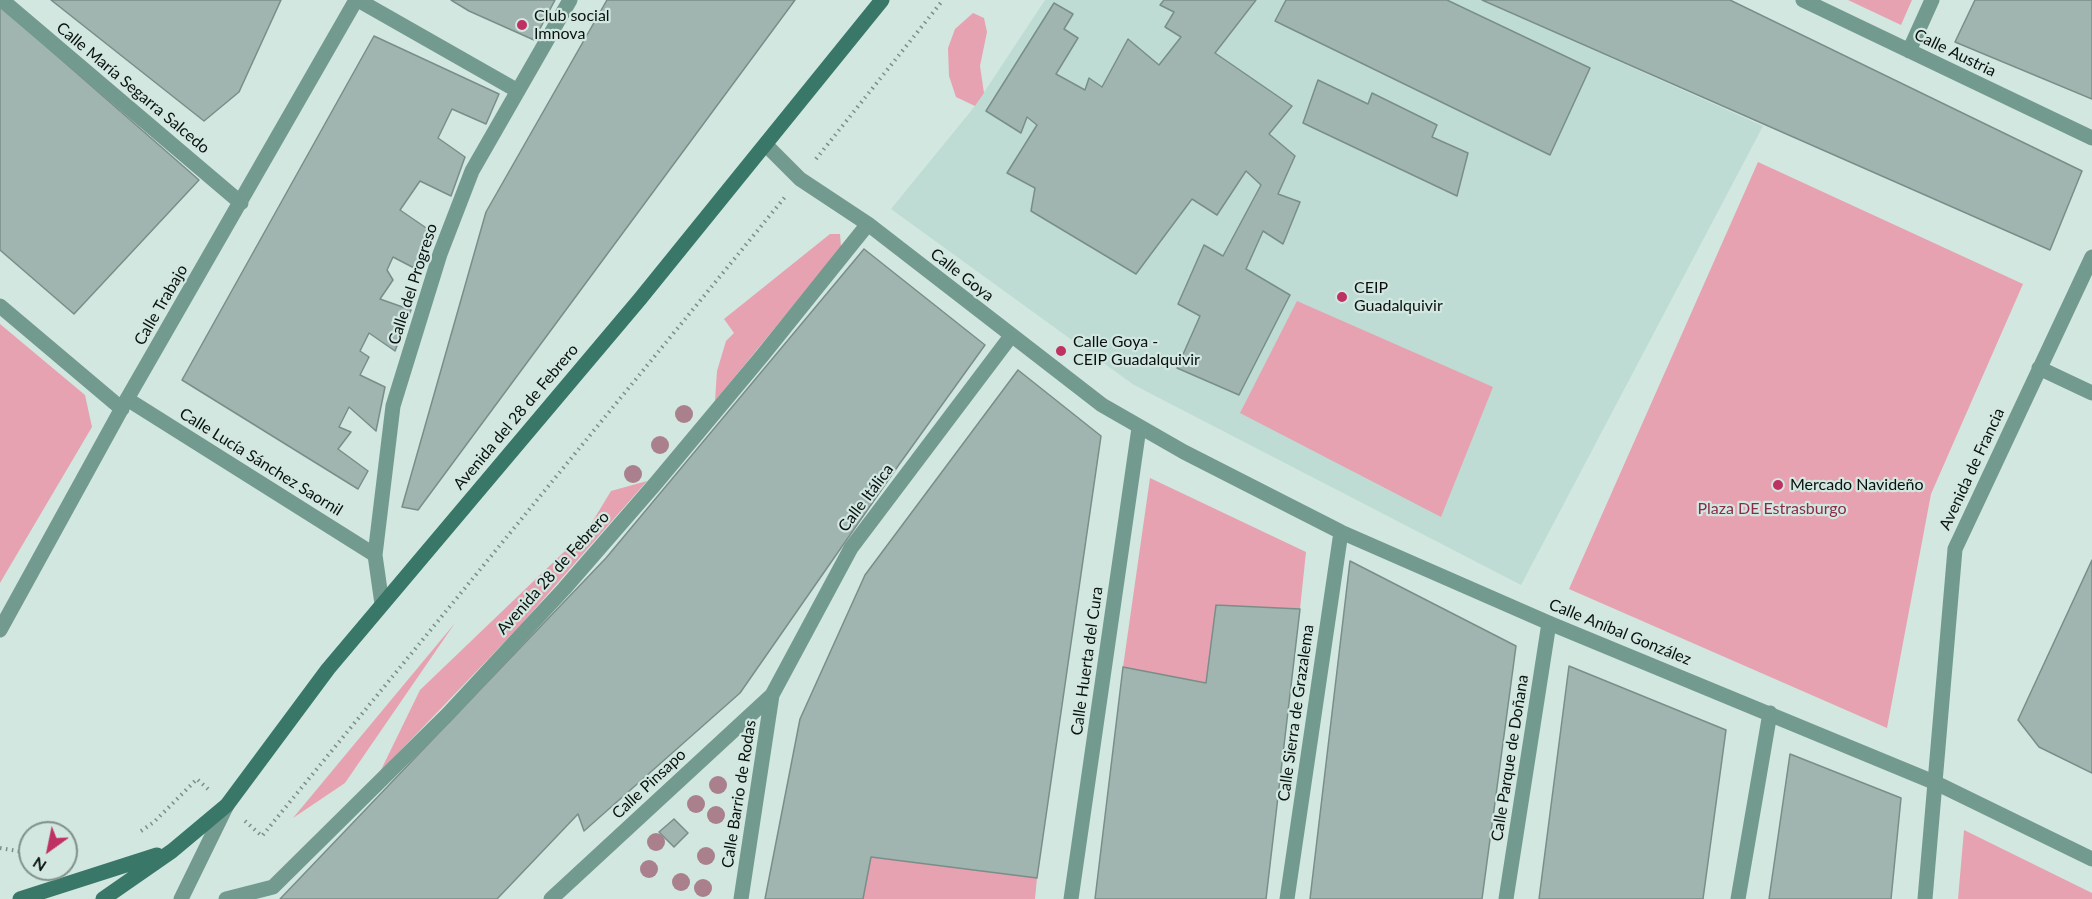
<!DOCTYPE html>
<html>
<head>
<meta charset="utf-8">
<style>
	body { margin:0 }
	#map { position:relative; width:2092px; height:899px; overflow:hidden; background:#d1e7e0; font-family:Lato,sans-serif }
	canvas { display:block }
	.north { position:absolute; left:18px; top:821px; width:60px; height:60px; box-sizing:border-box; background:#d1e7e0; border:2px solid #81918c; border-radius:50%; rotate:213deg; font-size:16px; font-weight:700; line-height:24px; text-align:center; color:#0a110f }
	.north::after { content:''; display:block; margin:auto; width:21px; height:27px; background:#bf3162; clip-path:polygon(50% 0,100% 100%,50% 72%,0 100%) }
</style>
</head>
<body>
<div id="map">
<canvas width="2092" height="899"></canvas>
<div class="north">N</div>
</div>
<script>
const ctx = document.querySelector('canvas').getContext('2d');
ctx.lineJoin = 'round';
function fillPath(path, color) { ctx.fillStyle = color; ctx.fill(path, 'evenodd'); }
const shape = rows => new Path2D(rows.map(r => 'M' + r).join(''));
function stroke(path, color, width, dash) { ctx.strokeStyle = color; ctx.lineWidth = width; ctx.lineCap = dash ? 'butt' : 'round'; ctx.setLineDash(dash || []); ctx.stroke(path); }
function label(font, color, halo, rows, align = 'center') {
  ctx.font = font + ' Lato,sans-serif'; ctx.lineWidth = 4.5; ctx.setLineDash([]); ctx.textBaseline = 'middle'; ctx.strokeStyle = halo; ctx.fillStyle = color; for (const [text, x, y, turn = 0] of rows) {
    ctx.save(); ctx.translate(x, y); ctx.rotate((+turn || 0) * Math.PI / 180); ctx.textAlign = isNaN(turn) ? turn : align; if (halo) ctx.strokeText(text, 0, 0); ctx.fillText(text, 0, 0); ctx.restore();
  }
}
fillPath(shape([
	[1045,0,1481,0,1763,126,1521,585,1134,385,891,209,975,106]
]), '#bedcd4');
fillPath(shape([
	[1848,0,1912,0,1901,25],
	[973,13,984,18,987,32,980,66,984,93,975,106,956,97,949,76,948,48,955,29],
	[1758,162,2023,284,1931,494,1887,728,1569,589],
	[830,234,840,234,841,247,715,401,717,371,726,341,734,333,724,319],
	[1297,301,1493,387,1441,517,1240,413],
	[0,324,85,395,92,427,0,583],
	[1150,478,1306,552,1300,609,1216,605,1206,683,1123,667],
	[647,481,519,627,380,772,420,690,588,529,611,491],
	[455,623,345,783,293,818],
	[1964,830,2092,893,2092,899,1958,899],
	[871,857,1037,878,1035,899,863,899]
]), '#e7a2b1');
const building = shape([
	[51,0,281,0,239,92,204,121,51,0],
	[451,0,555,0,534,40,469,11,451,0],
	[607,0,795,0,418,510,402,507,486,212,607,0],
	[1164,0,1256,0,1215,53,1292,106,1269,134,1295,156,1278,194,1300,202,1283,244,1263,231,1246,269,1290,295,1239,395,1177,368,1200,316,1178,304,1204,245,1223,256,1261,185,1246,171,1217,215,1192,199,1136,274,1031,211,1035,188,1007,173,1037,125,1027,117,1021,133,986,111,1054,3,1073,14,1064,29,1078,38,1056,74,1085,90,1089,78,1102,87,1128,39,1159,65,1181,37,1165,27,1174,12,1160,5,1164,0],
	[1286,0,1447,0,1590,68,1550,155,1275,21,1286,0],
	[1482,0,1730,0,2082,171,2050,250,1482,0],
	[1975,0,2092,0,2092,99,1955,42,1975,0],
	[0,6,199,180,74,314,0,250,0,6],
	[374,36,499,94,486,124,452,109,438,138,465,157,451,196,420,181,400,210,435,234,418,270,393,257,387,270,393,280,380,299,411,310,395,351,369,333,360,351,369,357,360,375,385,387,376,431,349,407,339,427,351,432,338,449,368,471,358,489,182,380,374,36],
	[1318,80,1368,104,1372,93,1437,125,1432,137,1468,153,1457,196,1303,123,1318,80],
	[864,249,985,345,898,466,740,693,584,831,578,814,497,899,280,899,606,558,864,249],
	[1018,370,1101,436,1037,878,871,857,863,899,765,899,800,719,865,575,1018,370],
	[2092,560,2092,773,2039,747,2018,720,2092,560],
	[1350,561,1516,646,1482,899,1310,899,1350,561],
	[1216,605,1300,609,1266,899,1095,899,1123,667,1206,683,1216,605],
	[1569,666,1726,730,1703,899,1539,899,1569,666],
	[1790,754,1901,798,1891,899,1769,899,1790,754],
	[674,819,688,833,674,847,659,832,674,819]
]);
fillPath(building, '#a0b5af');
stroke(building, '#7a8e89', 1.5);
stroke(shape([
	[816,159,943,0],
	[245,821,262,836,785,197],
	[141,831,154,822,197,779,208,789],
	[0,848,30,853]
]), '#7e8e89', 4, [1.5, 4.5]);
stroke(shape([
	[2,0,241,203],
	[358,0,518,91],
	[1803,0,2092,138],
	[1909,51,1932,0],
	[766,145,800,179,868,224,1102,405,1184,452,1341,532,1549,623,1936,783,2092,859],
	[0,306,122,409],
	[2039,368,2092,393],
	[127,399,375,555],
	[382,604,375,555,393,406,440,254,472,171,570,0],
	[0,630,127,399,356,0],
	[181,899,227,805],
	[226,899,273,887,448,714,564,589,656,483,762,356,868,224],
	[551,899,772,695,851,548,1011,336],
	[741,899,772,695],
	[1071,899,1139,428],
	[1287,899,1341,532],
	[1506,899,1549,623],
	[1738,899,1770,713],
	[1925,899,1955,549,2092,257]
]), '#739a8f', 15);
stroke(shape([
	[20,899,157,855],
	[103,899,172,851,227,805,328,669,640,299,882,0]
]), '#397768', 15);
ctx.fillStyle = '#aa808d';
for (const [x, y] of [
	[684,414],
	[660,445],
	[633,474],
	[718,785],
	[696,804],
	[716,815],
	[656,842],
	[706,856],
	[649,869],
	[681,882],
	[703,888]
]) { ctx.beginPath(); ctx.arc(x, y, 9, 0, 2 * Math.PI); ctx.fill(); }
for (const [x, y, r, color] of [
	[522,25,6,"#bf3162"],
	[1342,297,6,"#bf3162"],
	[1061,351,6,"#bf3162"],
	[1778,485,6,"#bf3162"]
]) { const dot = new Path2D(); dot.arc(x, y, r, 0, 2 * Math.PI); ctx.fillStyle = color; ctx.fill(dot); stroke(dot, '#d1e7e0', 2); }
label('16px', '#0a110f', '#d1e7e0', [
	["Club social",534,16],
	["Imnova",534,34],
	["CEIP",1354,288],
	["Guadalquivir",1354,306],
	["Calle Goya -",1073,342],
	["CEIP Guadalquivir",1073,360],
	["Mercado Navideño",1790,485]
], 'left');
label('16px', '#0a110f', '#d1e7e0', [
	["Calle Austria",1955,53,26],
	["Calle María Segarra Salcedo",133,88,40],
	["Calle Goya",962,275,38],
	["Calle del Progreso",413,284,-72],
	["Calle Trabajo",161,305,-60],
	["Avenida del 28 de Febrero",516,417,-50],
	["Calle Lucía Sánchez Saornil",261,462,32],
	["Avenida de Francia",1972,469,-65],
	["Calle Itálica",866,498,-53],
	["Avenida 28 de Febrero",553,573,-48],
	["Calle Aníbal González",1620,632,22],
	["Calle Huerta del Cura",1087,661,-82],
	["Calle Sierra de Grazalema",1296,713,-82],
	["Calle Parque de Doñana",1510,758,-81],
	["Calle Pinsapo",649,784,-43],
	["Calle Barrio de Rodas",739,794,-81]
]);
label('16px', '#8a2b49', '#d1e7e0', [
	["Plaza DE Estrasburgo",1772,509]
]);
</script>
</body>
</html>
